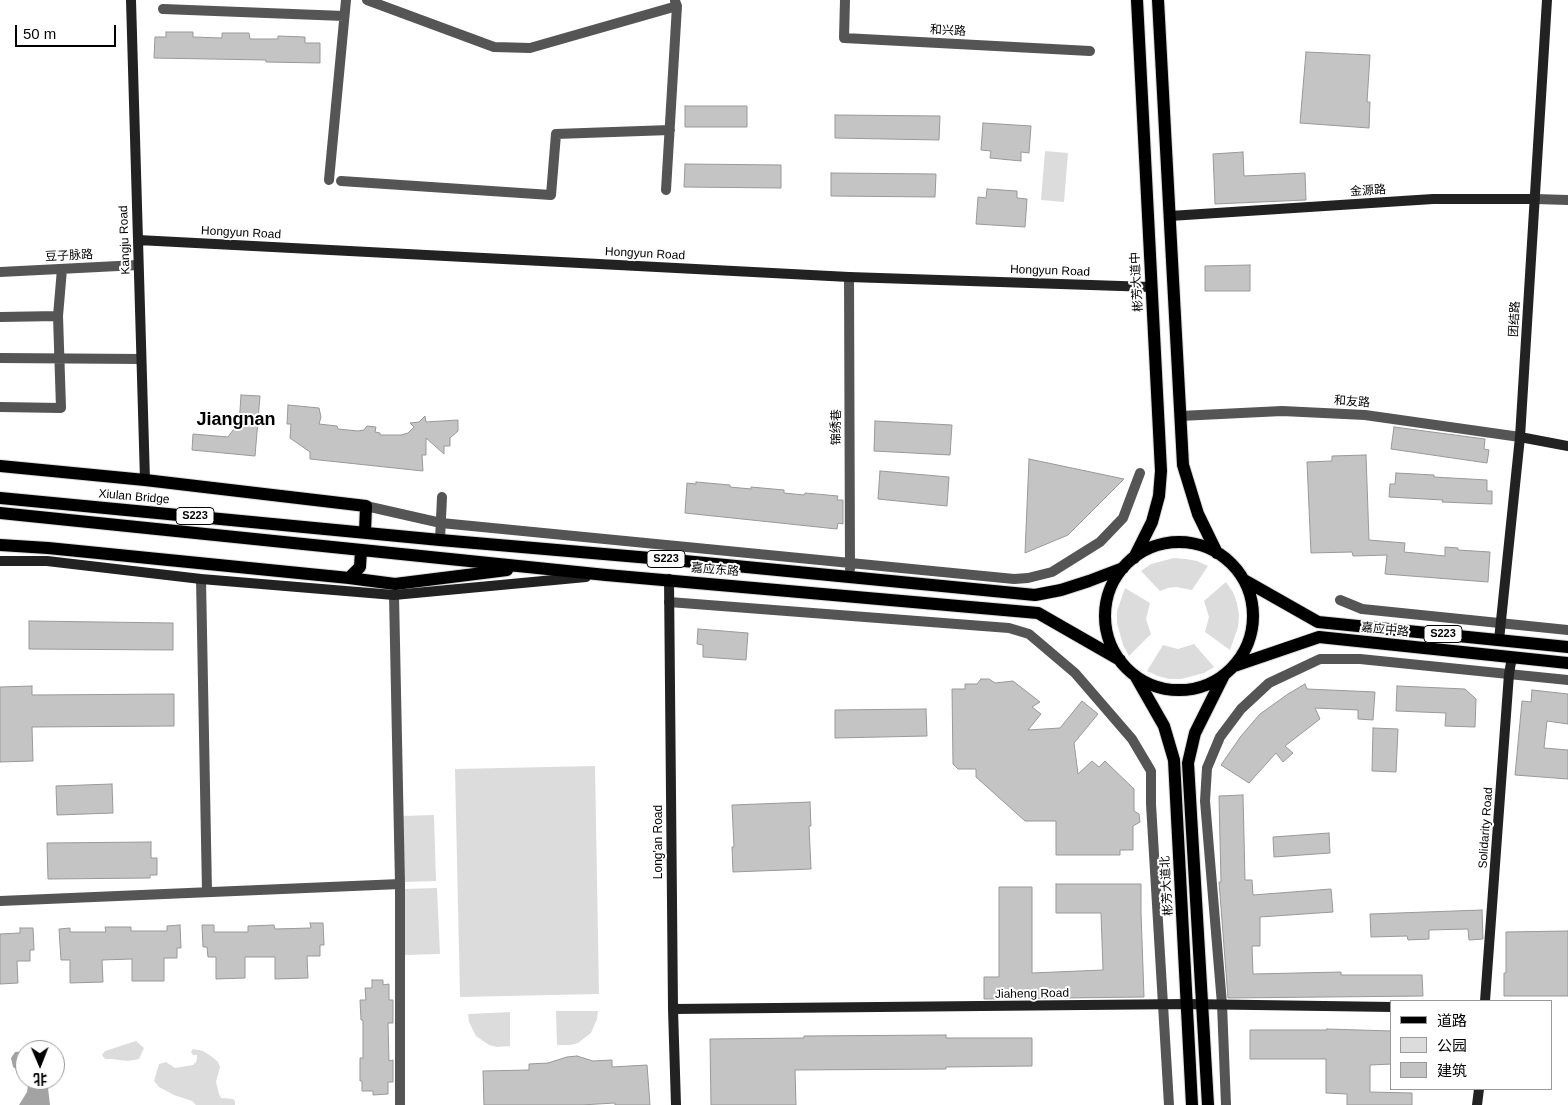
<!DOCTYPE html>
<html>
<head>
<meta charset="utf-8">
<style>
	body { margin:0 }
	#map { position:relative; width:1568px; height:1105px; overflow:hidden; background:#fff; font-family:Arial,"Noto Sans SC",sans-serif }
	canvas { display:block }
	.legend { position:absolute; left:1390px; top:1000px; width:162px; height:90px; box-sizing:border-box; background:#fff; border:1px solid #999; margin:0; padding:6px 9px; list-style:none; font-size:15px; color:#000 }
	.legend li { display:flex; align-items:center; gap:10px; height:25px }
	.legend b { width:25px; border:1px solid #999 }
	.north { position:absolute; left:15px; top:1040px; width:50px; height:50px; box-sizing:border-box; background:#fff; border:1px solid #999; border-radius:50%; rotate:179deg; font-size:14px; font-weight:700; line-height:20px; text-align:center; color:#000 }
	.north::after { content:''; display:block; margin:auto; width:18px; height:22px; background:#000; clip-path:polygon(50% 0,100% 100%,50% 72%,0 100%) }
	.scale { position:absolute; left:15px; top:25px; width:101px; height:22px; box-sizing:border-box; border:2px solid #000; border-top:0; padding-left:6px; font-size:15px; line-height:18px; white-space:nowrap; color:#000; -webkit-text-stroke:4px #fff; paint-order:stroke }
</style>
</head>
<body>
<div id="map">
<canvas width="1568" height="1105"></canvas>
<ul class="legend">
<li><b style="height:6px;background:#000"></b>道路</li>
<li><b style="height:14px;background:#dcdcdc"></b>公园</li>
<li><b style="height:14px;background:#c4c4c4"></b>建筑</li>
</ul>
<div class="north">北</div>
<div class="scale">50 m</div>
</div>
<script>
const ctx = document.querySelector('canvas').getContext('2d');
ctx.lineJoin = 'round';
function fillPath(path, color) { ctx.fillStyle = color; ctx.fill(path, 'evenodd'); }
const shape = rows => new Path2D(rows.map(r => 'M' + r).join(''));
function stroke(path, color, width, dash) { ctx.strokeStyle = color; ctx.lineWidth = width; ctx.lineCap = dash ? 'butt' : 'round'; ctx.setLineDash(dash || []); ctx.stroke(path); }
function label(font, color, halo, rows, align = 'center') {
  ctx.font = font + ' Arial,"Noto Sans SC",sans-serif'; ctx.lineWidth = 4; ctx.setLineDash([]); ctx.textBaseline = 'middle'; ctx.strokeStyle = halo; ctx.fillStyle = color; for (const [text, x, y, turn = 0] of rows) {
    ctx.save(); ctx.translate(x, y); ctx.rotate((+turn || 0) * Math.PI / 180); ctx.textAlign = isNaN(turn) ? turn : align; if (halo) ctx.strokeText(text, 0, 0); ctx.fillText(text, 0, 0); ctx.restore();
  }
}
fillPath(shape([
	[1045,151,1068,153,1064,202,1041,200],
	[1174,558,1186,559,1197,561,1208,566,1192,590,1176,587,1168,588,1160,591,1141,571,1151,564],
	[1226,582,1233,592,1237,603,1239,615,1238,627,1230,650,1205,632,1209,617,1204,601],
	[1125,588,1150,603,1146,619,1151,634,1129,656,1123,645,1117,623,1117,611],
	[1194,644,1214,667,1204,673,1181,679,1169,679,1158,676,1147,671,1163,645,1178,649],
	[595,766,599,994,460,997,455,769],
	[434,815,436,881,402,882,399,816],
	[437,888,440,954,405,955,402,889],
	[556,1011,598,1011,597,1019,591,1033,578,1043,570,1045,557,1045],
	[510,1012,510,1046,497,1047,489,1045,476,1036,469,1022,468,1014],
	[136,1041,144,1048,139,1059,127,1061,112,1059,105,1059,102,1055,105,1051],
	[193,1049,203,1051,211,1056,218,1062,220,1067,216,1082,219,1094,221,1098,233,1099,235,1101,235,1105,196,1105,192,1101,174,1095,159,1087,154,1081,159,1064,166,1062,175,1068,193,1065,196,1062,197,1058,197,1055,193,1055,191,1052]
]), '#dcdcdc');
fillPath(shape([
	[25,1051,25,1076,13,1067,11,1058,15,1052],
	[27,1080,43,1080,44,1084,48,1088,50,1105,19,1105,27,1092,28,1085]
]), '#a3a3a3');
const building = shape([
	[166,32,193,32,193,37,222,38,222,33,249,33,250,39,278,39,278,36,305,37,305,43,320,43,320,63,266,62,266,60,154,58,155,37,166,37,166,32],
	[1306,52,1370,55,1367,102,1370,102,1369,128,1300,123,1306,52],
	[685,106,747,106,747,127,685,127,685,106],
	[835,115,940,116,939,140,835,138,835,115],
	[983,123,1031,126,1029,153,1021,152,1021,161,990,158,991,151,981,150,983,123],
	[1243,152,1244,176,1305,173,1306,200,1215,204,1213,154,1243,152],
	[685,164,781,165,781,188,684,187,685,164],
	[831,173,936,174,935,197,831,196,831,173],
	[987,189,1017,191,1017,198,1027,199,1025,227,976,224,978,197,986,198,987,189],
	[1250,265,1250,291,1205,291,1205,266,1250,265],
	[241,395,260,396,255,456,192,450,193,434,228,437,233,430,239,426,241,395],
	[288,405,319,408,321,417,319,424,337,426,338,429,358,431,364,430,367,426,376,427,375,432,380,433,380,435,401,435,408,433,414,427,410,423,419,422,425,416,426,422,458,420,458,431,450,438,450,446,444,446,444,454,426,438,426,455,422,455,423,471,310,459,310,452,290,438,291,424,287,424,288,405],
	[875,421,952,425,950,455,874,451,875,421],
	[1394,427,1485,439,1484,449,1489,450,1487,463,1391,449,1394,427],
	[1366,455,1369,540,1405,543,1404,552,1445,556,1445,547,1458,548,1458,550,1490,552,1488,582,1385,574,1387,555,1353,556,1352,552,1311,553,1307,462,1332,461,1332,456,1366,455],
	[1029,459,1124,479,1068,535,1025,553,1029,459],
	[880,471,949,477,947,506,878,499,880,471],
	[1396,473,1434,475,1434,477,1487,480,1487,491,1492,491,1492,504,1442,502,1443,500,1389,497,1390,484,1395,484,1396,473],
	[696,482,730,485,730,487,751,489,751,487,784,490,784,493,804,495,805,493,838,496,837,500,843,500,843,524,838,523,837,529,685,513,687,483,696,484,696,482],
	[29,621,173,623,173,650,29,649,29,621],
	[698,629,748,633,746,660,703,657,703,645,697,644,698,629],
	[981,679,989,679,995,683,1013,681,1040,702,1032,707,1041,714,1028,730,1060,728,1082,701,1098,714,1074,743,1078,774,1092,761,1099,767,1105,761,1134,789,1134,811,1139,814,1140,822,1133,826,1133,850,1120,850,1120,855,1056,855,1056,821,1025,821,976,777,976,769,958,769,953,764,952,689,965,689,965,684,977,684,981,679],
	[1305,684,1307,689,1375,692,1373,720,1358,719,1358,710,1315,708,1320,719,1285,746,1293,753,1283,762,1276,753,1249,783,1221,765,1241,736,1260,714,1288,694,1305,684],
	[32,686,32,695,174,694,174,726,32,727,33,761,0,762,0,687,32,686],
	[1397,686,1465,689,1476,699,1475,727,1445,726,1446,713,1396,711,1397,686],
	[1532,690,1568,694,1568,724,1547,721,1544,748,1568,750,1568,779,1515,775,1522,701,1531,702,1532,690],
	[926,709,927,736,835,738,835,710,926,709],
	[1373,728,1398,729,1396,772,1372,771,1373,728],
	[112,784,113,813,57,815,56,786,112,784],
	[1243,795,1245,880,1252,880,1253,895,1331,889,1333,912,1260,917,1260,946,1252,946,1253,974,1341,972,1341,975,1422,975,1423,996,1228,998,1219,882,1221,882,1219,796,1243,795],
	[810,802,811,826,809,826,811,869,733,872,732,847,734,847,732,805,810,802],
	[1329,833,1330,853,1274,857,1273,837,1329,833],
	[151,842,151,858,157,858,157,875,150,875,150,878,48,879,47,843,151,842],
	[1056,884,1141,884,1141,912,1144,997,984,999,984,977,999,977,999,887,1032,887,1032,973,1103,970,1101,913,1056,913,1056,884],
	[1482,910,1483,939,1469,940,1468,929,1429,930,1429,939,1408,940,1407,936,1371,937,1370,914,1482,910],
	[310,923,323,923,324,945,320,945,320,956,307,956,308,978,275,979,275,957,245,957,245,978,216,979,216,957,208,957,207,947,203,947,202,925,214,925,214,932,248,932,248,926,274,925,275,929,311,928,310,923],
	[180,925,181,948,177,948,177,958,164,958,164,981,132,981,132,959,102,960,103,982,70,983,70,960,61,960,59,929,70,928,70,932,106,932,105,927,131,927,131,931,167,931,167,926,180,925],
	[20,928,33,928,34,950,30,950,30,961,17,961,18,983,0,984,0,934,20,933,20,928],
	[1568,931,1568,996,1504,996,1504,973,1506,973,1506,932,1568,931],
	[372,980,383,980,383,985,389,984,389,1000,393,1000,393,1023,388,1023,389,1061,393,1060,393,1082,388,1082,388,1094,373,1095,373,1091,362,1091,362,1081,360,1081,360,1058,363,1058,363,1020,361,1020,360,1000,366,1000,365,988,372,988,372,980],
	[1327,1029,1392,1031,1392,1064,1370,1065,1370,1092,1412,1093,1412,1105,1347,1105,1347,1094,1326,1093,1326,1059,1250,1059,1250,1030,1327,1030,1327,1029],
	[946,1035,946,1038,1032,1038,1032,1066,946,1067,946,1069,795,1070,796,1105,711,1105,710,1039,804,1038,804,1036,946,1035],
	[577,1056,593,1061,612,1060,612,1067,647,1065,650,1105,615,1105,615,1103,581,1105,484,1105,483,1071,529,1070,529,1064,548,1063,567,1057,577,1056]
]);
fillPath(building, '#c4c4c4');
stroke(building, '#999', 1);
const primary = shape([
	[1158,0,1183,465,1198,514,1217,553],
	[0,466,145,480,366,506,365,532],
	[0,498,440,540,674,560,1035,595,1061,590,1089,581,1123,568],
	[0,513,606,575,1038,613,1120,660],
	'1105 616a74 74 0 1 1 148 0a74 74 0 1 1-148 0Z',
	[0,545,48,548,349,578,395,584,507,570],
	[1134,558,1152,522,1159,496,1161,471,1137,0],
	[349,578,360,567,361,550],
	[1244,580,1318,622,1568,647],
	[1234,666,1319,637,1568,663],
	[1136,677,1164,726,1174,760,1192,1105],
	[1208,1105,1188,763,1195,733,1224,675]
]);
stroke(primary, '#dbdbdb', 14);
stroke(shape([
	[367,0,494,47,530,48,677,6],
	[845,0,844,38,1090,51],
	[163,9,344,16],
	[329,180,346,0],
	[341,181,551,195,556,134,670,130],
	[666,190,677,6,675,1],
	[1535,199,1568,200],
	[0,272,138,265],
	[849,277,850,569],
	[0,317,58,316],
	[0,358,141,359],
	[0,407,61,408,58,316,62,269],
	[1180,416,1282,411,1365,415,1520,437],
	[366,506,441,523,1014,579,1028,578,1052,572,1100,542,1123,518,1140,473],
	[440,540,442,497],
	[201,579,207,892],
	[394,595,400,884,400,1105],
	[1340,600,1362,609,1568,630],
	[669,602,1009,628,1029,634,1075,673,1132,739,1151,771,1151,804,1169,1105],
	[0,901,400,884],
	[1226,1105,1222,1004,1205,801,1207,768,1220,737,1241,709,1269,683,1320,659,1360,659,1568,680]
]), '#555', 10);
stroke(shape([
	[131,0,145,480],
	[1170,216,1433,199,1535,199],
	[138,240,849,277,1151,287],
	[1520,437,1568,446],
	[0,561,47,561,201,579,394,595,586,577],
	[669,579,673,1009,676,1105],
	[1499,640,1520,437,1547,0],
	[1485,1001,1509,674,1512,657],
	[673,1009,1187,1004,1392,1007],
	[1477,1105,1479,1089]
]), '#222', 10);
stroke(primary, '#000', 12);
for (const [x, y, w] of [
	[195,516,38],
	[666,559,38],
	[1443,634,38]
]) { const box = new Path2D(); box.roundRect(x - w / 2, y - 8.5, w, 17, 4); ctx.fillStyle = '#fff'; ctx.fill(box); stroke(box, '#000', 1); }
label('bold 11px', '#000', null, [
	["S223",195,516],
	["S223",666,559],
	["S223",1443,634]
]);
label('12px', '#000', '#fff', [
	["和兴路",948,31,3],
	["金源路",1368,191,-4],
	["Hongyun Road",241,233,3],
	["Kangju Road",125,240,-92],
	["Hongyun Road",645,254,3],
	["豆子脉路",69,256,-3],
	["Hongyun Road",1050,271,2],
	["彬芳大道中",1137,282,-93],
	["团结路",1515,319,-87],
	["和友路",1352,402,4],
	["锦绣巷",837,427,-90],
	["Xiulan Bridge",134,497,5],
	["嘉应东路",715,570,5],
	["嘉应中路",1385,630,6],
	["Solidarity Road",1486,828,-86],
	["Long'an Road",659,842,-90],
	["彬芳大道北",1167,886,-93],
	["Jiaheng Road",1032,994,-1]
]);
label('bold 18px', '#000', '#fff', [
	["Jiangnan",236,420]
]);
</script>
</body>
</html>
